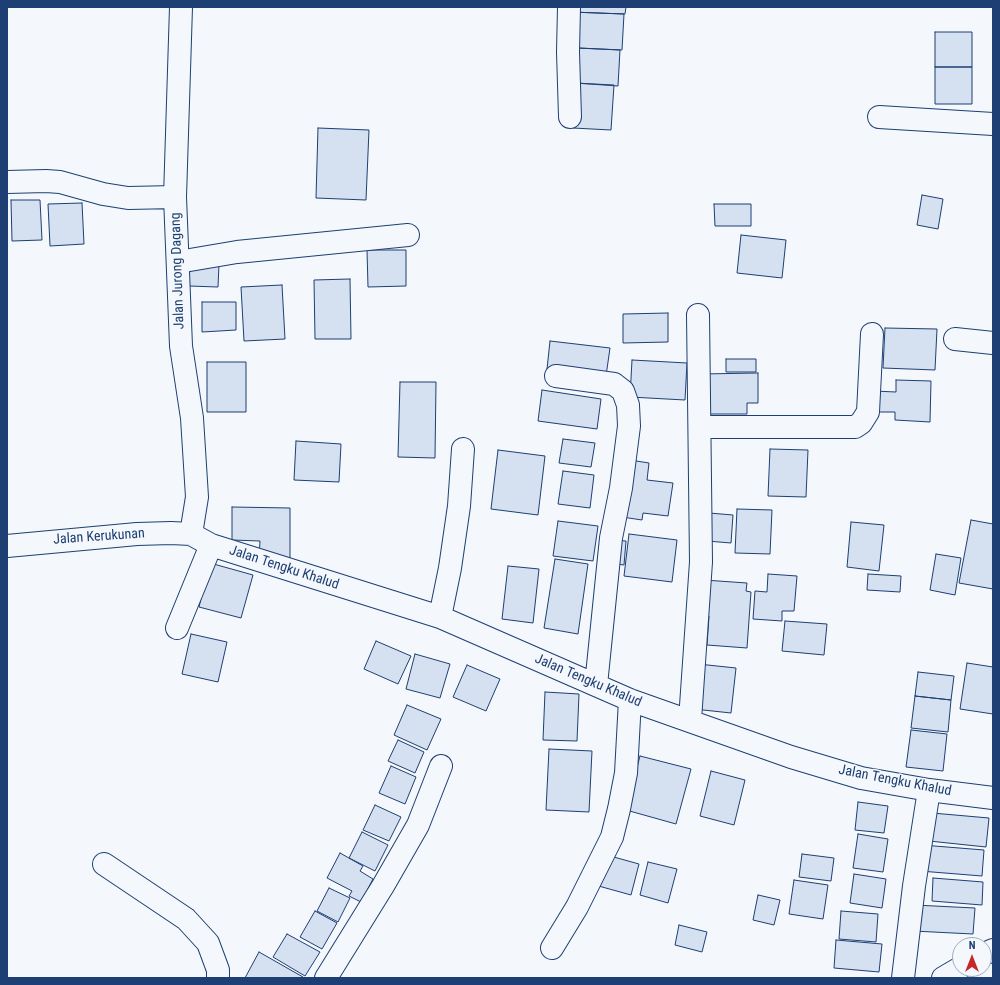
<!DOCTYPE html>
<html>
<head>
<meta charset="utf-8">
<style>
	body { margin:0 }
	#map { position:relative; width:1000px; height:985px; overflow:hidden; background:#f4f7fb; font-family:"Roboto Condensed",sans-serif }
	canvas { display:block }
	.frame { position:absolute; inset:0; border:8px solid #1d3f73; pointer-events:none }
	.north { position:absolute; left:952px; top:937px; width:40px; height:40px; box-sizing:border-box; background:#f4f7fb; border:1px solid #9eadc5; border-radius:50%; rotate:0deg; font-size:11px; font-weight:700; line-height:16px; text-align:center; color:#1d3f73 }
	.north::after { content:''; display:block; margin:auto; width:14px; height:18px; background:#c62828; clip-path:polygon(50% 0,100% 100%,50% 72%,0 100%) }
</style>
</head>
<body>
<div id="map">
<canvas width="1000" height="985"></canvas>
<div class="frame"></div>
<div class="north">N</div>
</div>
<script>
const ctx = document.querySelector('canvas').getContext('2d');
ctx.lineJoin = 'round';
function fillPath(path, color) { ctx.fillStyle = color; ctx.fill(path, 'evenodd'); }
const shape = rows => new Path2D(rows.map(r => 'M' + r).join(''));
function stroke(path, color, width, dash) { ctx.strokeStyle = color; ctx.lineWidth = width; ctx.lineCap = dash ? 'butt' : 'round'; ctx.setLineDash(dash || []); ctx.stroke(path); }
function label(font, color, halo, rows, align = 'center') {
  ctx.font = font + ' "Roboto Condensed",sans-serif'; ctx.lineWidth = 3; ctx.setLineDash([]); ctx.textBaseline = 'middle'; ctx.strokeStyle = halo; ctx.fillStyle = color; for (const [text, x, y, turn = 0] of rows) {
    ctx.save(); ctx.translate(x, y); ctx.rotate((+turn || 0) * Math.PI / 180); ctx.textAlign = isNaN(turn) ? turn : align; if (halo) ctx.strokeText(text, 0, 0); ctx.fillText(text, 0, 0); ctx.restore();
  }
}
const building = shape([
	[572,7,626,7,625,14,571,12,572,7],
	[571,12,624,14,622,50,578,48,571,12],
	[935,32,972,32,972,67,935,67,935,32],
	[578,48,620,50,618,86,575,83,578,48],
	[935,67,972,67,972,104,935,104,935,67],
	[575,83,614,85,611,130,573,128,575,83],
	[318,128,369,130,366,200,316,198,318,128],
	[922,195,943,199,938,229,917,225,922,195],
	[11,200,40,200,42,240,12,241,11,200],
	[82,203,84,244,50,246,48,204,82,203],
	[714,204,751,204,751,226,715,226,714,204],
	[741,235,786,240,782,278,737,273,741,235],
	[367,250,406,250,406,286,368,287,367,250],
	[190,263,219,264,218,287,189,286,190,263],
	[350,279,351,339,315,339,314,280,350,279],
	[282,285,285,339,244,341,241,287,282,285],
	[202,302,236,302,236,330,202,332,202,302],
	[668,313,668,342,623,343,623,314,668,313],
	[885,328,937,329,935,370,883,368,885,328],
	[550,341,610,348,606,376,547,369,550,341],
	[726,359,756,359,756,372,726,372,726,359],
	[632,360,687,363,685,400,630,397,632,360],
	[207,362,246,362,246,412,207,412,207,362],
	[758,373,758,403,747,403,747,414,705,414,701,374,758,373],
	[896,380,931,381,930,422,895,420,895,412,874,412,874,391,896,392,896,380],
	[400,382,436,382,435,458,398,457,400,382],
	[542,390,601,399,597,429,538,421,542,390],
	[563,439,595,443,591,467,559,463,563,439],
	[296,441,341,444,339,482,294,480,296,441],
	[770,449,808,450,806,497,768,496,770,449],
	[498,450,545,456,538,515,491,509,498,450],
	[630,460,649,463,647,480,673,483,668,516,643,513,642,520,622,517,630,460],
	[563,471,594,475,590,508,558,504,563,471],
	[232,507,290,508,290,558,259,558,260,541,232,540,232,507],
	[737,509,772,510,770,554,735,553,737,509],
	[709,513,733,515,731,543,707,541,709,513],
	[971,520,993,524,993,589,959,583,971,520],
	[558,521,598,526,593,561,553,556,558,521],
	[851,522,884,525,879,571,847,567,851,522],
	[629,534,677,540,672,582,624,576,629,534],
	[611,540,626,541,624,565,609,563,611,540],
	[936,554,961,558,955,595,930,590,936,554],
	[555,559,588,564,578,634,544,628,555,559],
	[210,563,253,575,241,618,199,607,210,563],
	[508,566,539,569,533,623,502,619,508,566],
	[768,574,797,576,794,611,782,611,782,621,753,619,755,591,767,592,768,574],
	[868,574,901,576,900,592,867,590,868,574],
	[704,580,747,583,746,591,751,592,747,648,707,645,709,616,702,615,704,580],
	[785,621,827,624,824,655,782,651,785,621],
	[191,634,227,642,218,682,182,674,191,634],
	[376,641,411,656,398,684,364,669,376,641],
	[415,654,450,664,440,698,406,689,415,654],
	[967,663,993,667,993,714,960,709,967,663],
	[698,664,736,668,731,713,694,709,698,664],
	[467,665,500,679,486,711,453,697,467,665],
	[918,672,954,676,951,700,915,696,918,672],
	[545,692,579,694,577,741,543,740,545,692],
	[915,696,951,700,948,732,911,728,915,696],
	[407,705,441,719,427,750,394,735,407,705],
	[911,730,947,734,943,771,906,767,911,730],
	[398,740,424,752,415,773,388,761,398,740],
	[549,749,592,751,589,812,546,810,549,749],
	[640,756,691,769,676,824,626,810,640,756],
	[391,766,416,777,405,804,379,793,391,766],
	[711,771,745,780,734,825,700,816,711,771],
	[858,802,888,806,884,833,855,830,858,802],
	[375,805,401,817,389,841,363,830,375,805],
	[932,813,989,818,986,847,929,841,932,813],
	[362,832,388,845,375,871,349,858,362,832],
	[858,834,888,839,883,872,853,868,858,834],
	[922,845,984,850,982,876,920,871,922,845],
	[340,853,363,866,360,871,373,879,361,902,349,896,352,891,327,878,340,853],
	[603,854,639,864,631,895,595,885,603,854],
	[802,854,834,858,831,881,799,877,802,854],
	[648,862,677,869,668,903,640,895,648,862],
	[854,874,886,879,882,908,850,903,854,874],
	[933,878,983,882,982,905,932,901,933,878],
	[794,880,828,885,823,919,789,914,794,880],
	[329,888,350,898,338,922,317,911,329,888],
	[758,895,780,900,774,925,753,920,758,895],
	[914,905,975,908,973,934,913,931,914,905],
	[315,911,337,923,322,949,300,937,315,911],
	[841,911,878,914,876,942,839,939,841,911],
	[679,925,707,932,702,952,675,945,679,925],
	[287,934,320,952,305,976,273,957,287,934],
	[836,940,882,944,879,972,834,968,836,940],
	[259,952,303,977,302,978,245,978,259,952]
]);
fillPath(building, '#d5e0f0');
stroke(building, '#1d3f73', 1);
const minor = shape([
	[181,7,175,197,181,346,192,418,197,497,191,534],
	[569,7,568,52,570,117],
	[879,117,993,124],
	[7,182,46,181,60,182,103,194,128,198,175,197],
	[178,262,237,252,408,235],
	[955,339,993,343],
	[556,376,614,384,623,391,628,405,629,426,621,488,611,538,596,685],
	[700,427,855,427,861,423,868,412,872,334],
	[7,546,137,534,171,533,191,534,211,545,440,617,630,700,791,757,861,778,929,790,993,798],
	[440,617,450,568,459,506,463,449],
	[177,628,211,545],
	[690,720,701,562,698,315],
	[104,864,186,919,208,943,218,970,218,978],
	[552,948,577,907,612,837,619,809,626,773,630,700],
	[984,954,993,950],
	[326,978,383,886,418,825,441,766],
	[903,978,914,886,929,790],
	[943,978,960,968]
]);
stroke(minor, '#1d3f73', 24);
stroke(minor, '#f4f7fb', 22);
label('14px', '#1d3f73', '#f4f7fb', [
	["Jalan Jurong Dagang",178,271,-92],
	["Jalan Kerukunan",99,537,-4],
	["Jalan Tengku Khalud",284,568,18],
	["Jalan Tengku Khalud",588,681,23],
	["Jalan Tengku Khalud",895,781,11]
]);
</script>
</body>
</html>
